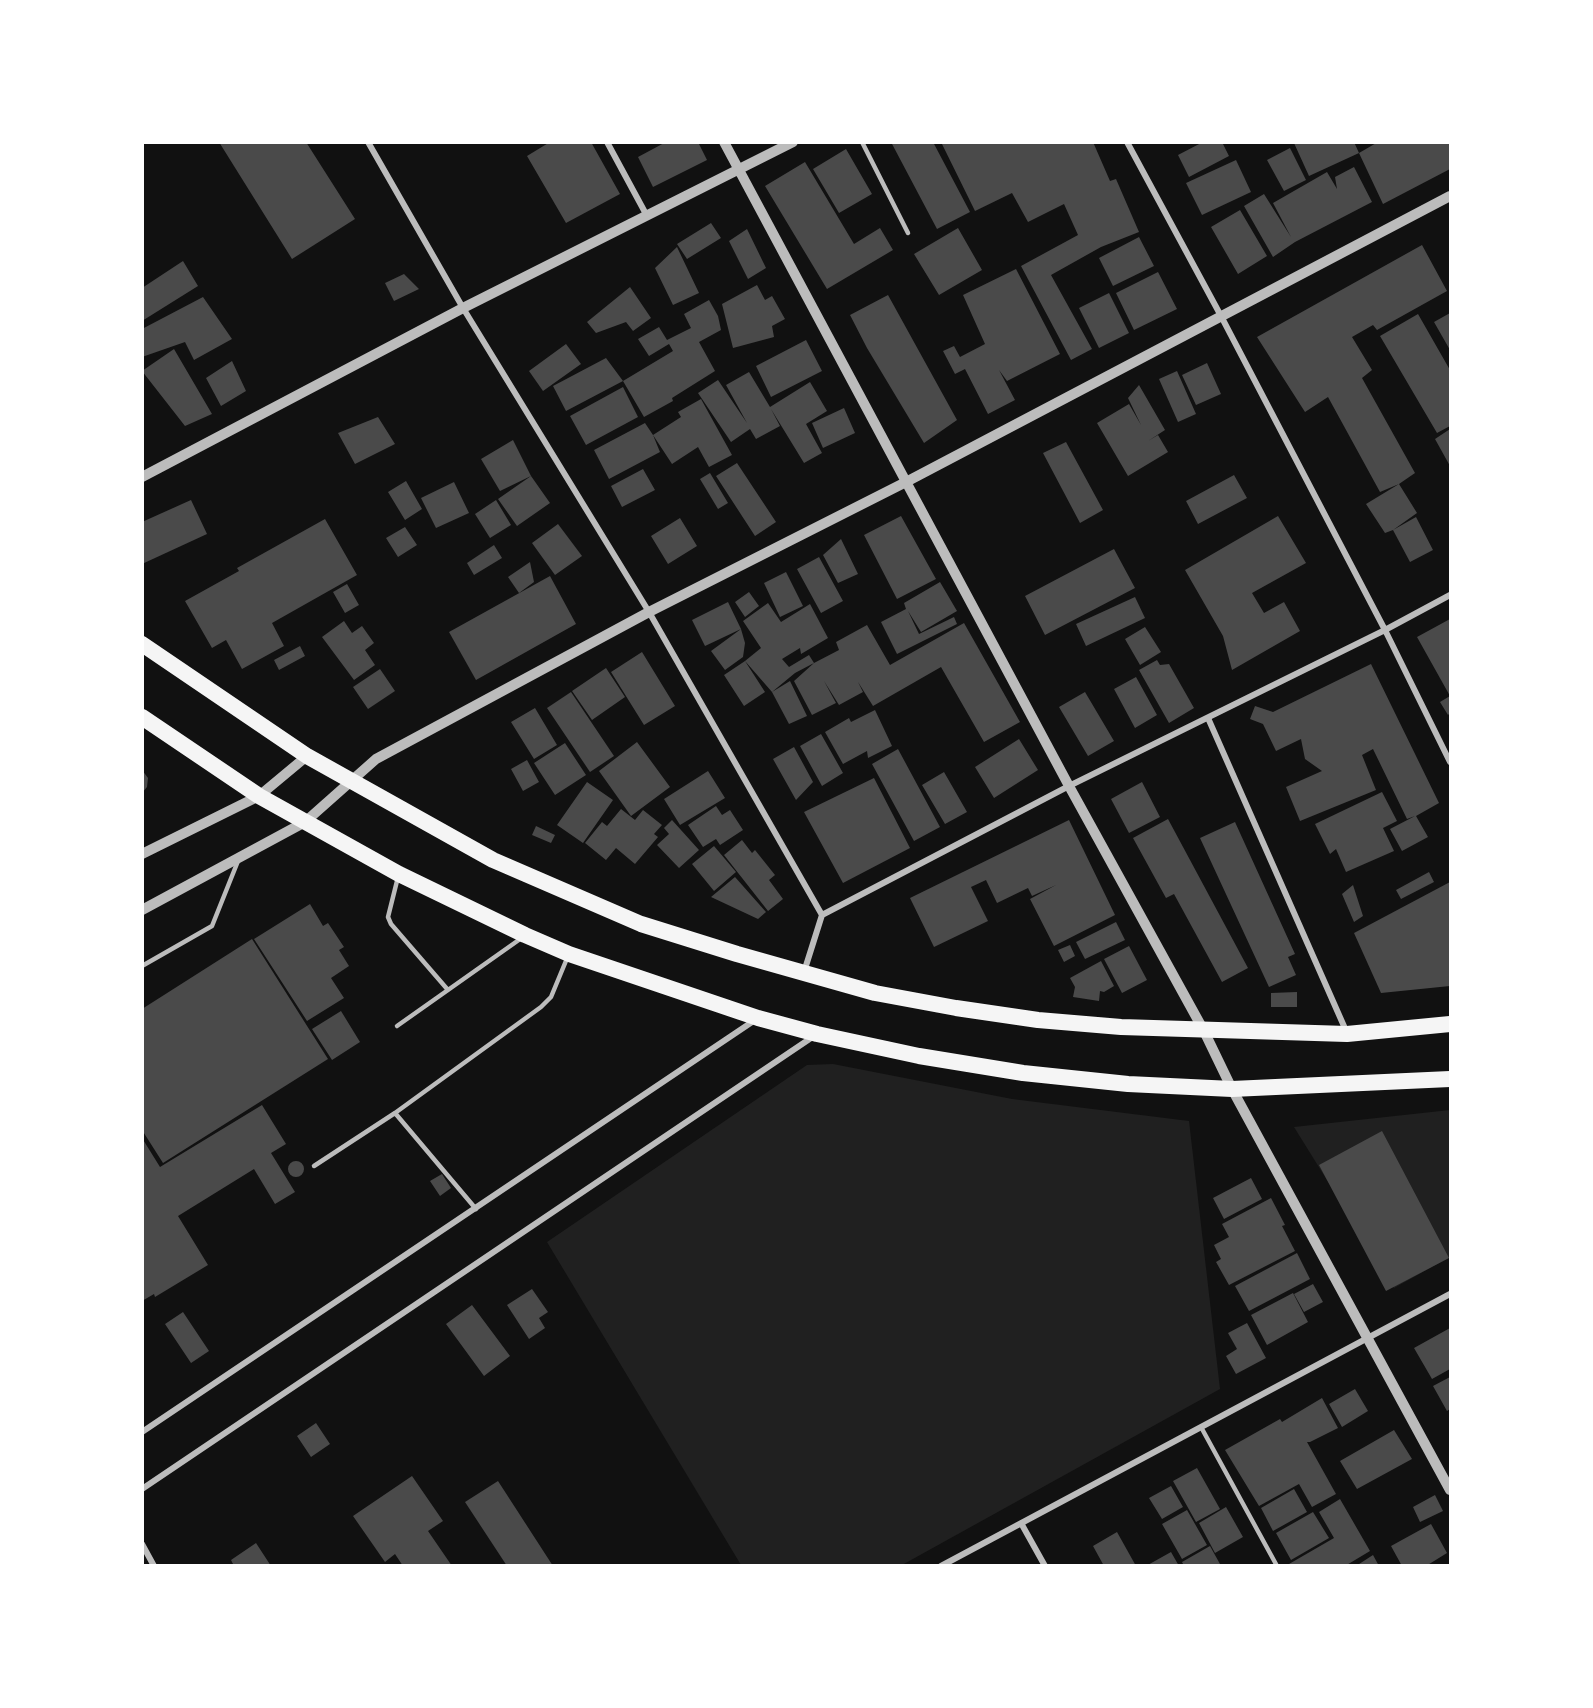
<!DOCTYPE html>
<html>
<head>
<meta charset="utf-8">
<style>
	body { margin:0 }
	#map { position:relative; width:1593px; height:1708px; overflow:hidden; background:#111; font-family:Merriweather,serif }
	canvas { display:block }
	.frame { position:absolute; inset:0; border:144px solid #fff; pointer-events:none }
</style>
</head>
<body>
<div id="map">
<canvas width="1593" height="1708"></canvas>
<div class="frame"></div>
</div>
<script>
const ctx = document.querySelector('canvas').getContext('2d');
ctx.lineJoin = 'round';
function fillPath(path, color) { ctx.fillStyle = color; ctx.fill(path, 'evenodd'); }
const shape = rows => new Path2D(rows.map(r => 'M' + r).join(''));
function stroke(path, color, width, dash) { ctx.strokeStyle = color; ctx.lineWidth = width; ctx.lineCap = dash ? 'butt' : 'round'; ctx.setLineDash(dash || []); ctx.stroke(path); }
fillPath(shape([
	[833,1064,1012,1099,1189,1121,1220,1389,902,1565,741,1565,547,1242,807,1065],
	[1450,1110,1450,1257,1394,1288,1294,1127]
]), '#202020');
fillPath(shape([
	[219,142,306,142,355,219,292,259],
	[550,142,591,142,620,194,566,223,527,156],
	[666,142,698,142,707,160,653,187,638,157],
	[891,142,933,142,970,212,937,229],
	[941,142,1093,142,1110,181,1116,179,1139,232,1101,247,1051,275,1092,349,1071,360,1021,266,1078,235,1064,204,1028,222,1012,193,975,211],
	[1203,142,1222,142,1229,156,1189,177,1178,155],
	[1295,142,1354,142,1359,153,1309,176,1294,143],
	[1378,142,1450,142,1450,169,1383,204,1359,153],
	[1290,148,1306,180,1284,191,1267,160],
	[846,149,872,194,839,213,813,169],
	[1236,160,1251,192,1202,215,1186,183],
	[805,162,854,244,880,228,893,250,827,289,765,186],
	[1354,167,1372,202,1295,242,1273,257,1244,206,1264,194,1291,237,1273,203,1327,172,1337,189,1335,177],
	[1240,210,1267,256,1238,274,1211,227],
	[711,223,721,238,687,259,677,244],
	[958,228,982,270,939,295,914,254],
	[747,229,766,268,748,279,729,241],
	[1139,237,1154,266,1113,286,1099,258],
	[1422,245,1447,291,1377,330,1373,325,1352,337,1372,370,1362,378,1415,473,1399,484,1380,492,1328,397,1305,412,1257,337],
	[677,247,699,293,673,305,655,268],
	[183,261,198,286,142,321,142,288],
	[1016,269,1060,354,1007,381,999,370,1015,400,988,414,965,369,955,374,943,351,954,346,960,357,985,344,963,295],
	[1158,272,1177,309,1134,330,1116,293],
	[404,274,419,289,394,301,385,283],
	[757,285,765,300,772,296,785,319,772,326,774,337,733,348,722,304],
	[630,287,651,318,633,331,626,322,596,333,587,322],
	[1109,293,1129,333,1099,348,1079,308],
	[888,295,957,420,924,443,867,348,850,315],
	[203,297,232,339,194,360,185,342,142,357,142,329],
	[709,300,718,316,721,330,699,342,715,371,672,398,673,401,644,417,623,381,673,351,669,344,649,356,638,339,659,327,667,340,691,328,684,314],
	[1450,313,1450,350,1434,322],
	[1418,314,1450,370,1450,426,1437,433,1380,336],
	[806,340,822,371,771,397,756,366],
	[566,344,581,364,543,391,529,371],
	[174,349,212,414,185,426,142,371],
	[606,358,623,381,566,411,553,386],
	[232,361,246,391,221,406,206,378],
	[1207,363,1221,394,1196,405,1182,375],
	[1177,371,1196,414,1178,422,1159,379],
	[749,372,770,407,810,382,827,411,806,424,822,453,804,463,771,409,780,426,756,439,750,429,731,442,698,393,718,380,747,423,726,385],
	[1139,385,1165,430,1148,441,1158,435,1168,452,1128,476,1097,423,1129,404,1141,425,1128,398],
	[623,387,638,417,586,445,570,416],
	[701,399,732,455,709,467,698,447,672,464,653,435,681,417,678,412],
	[844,408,855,433,823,448,812,423],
	[378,417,395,444,355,464,338,433],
	[645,423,653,435,660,452,609,479,594,450],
	[1450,429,1450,466,1435,439],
	[513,440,531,476,500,491,481,459],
	[1066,442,1103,510,1080,523,1043,453],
	[737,463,776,522,755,536,716,476],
	[643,469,655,490,622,507,611,486],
	[710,473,728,503,718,509,700,479],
	[1234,475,1247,498,1198,524,1186,501],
	[531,476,550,503,517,526,498,499],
	[406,481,422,509,405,520,388,492],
	[454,482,469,513,436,528,421,498],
	[1399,484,1417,513,1393,530,1385,533,1366,504],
	[191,500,207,534,142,564,142,522],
	[496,500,511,525,490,538,475,514],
	[901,516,936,579,897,599,864,535],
	[1278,516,1306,563,1252,593,1264,613,1284,602,1300,631,1232,670,1223,636,1185,570],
	[1416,517,1433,550,1410,562,1393,530],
	[680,518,697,546,668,564,651,536],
	[325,519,357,575,272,623,284,646,242,669,226,640,212,648,185,601,239,571,237,568],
	[558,524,582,556,555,575,532,543],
	[405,527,417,545,398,557,386,538],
	[841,539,858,574,838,583,823,555],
	[494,545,502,558,474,575,467,563],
	[1114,549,1135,588,1045,635,1025,596],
	[819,557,843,601,821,613,797,569],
	[530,562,534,582,519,593,508,577],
	[786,572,803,606,780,617,764,583],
	[550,576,576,624,476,680,449,632],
	[940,582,957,611,921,632,908,611,919,634,954,617,957,624,897,654,881,622,906,609,904,603],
	[347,584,359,605,345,613,333,592],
	[749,592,759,606,745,617,735,602],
	[1135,597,1145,618,1086,646,1076,624],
	[728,602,741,629,745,643,743,657,725,670,711,651,741,629,705,646,692,620],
	[768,603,781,622,810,604,828,638,801,654,800,648,782,659,789,667,809,655,814,663,795,673,772,692,790,681,807,716,789,724,772,692,745,661,761,648,743,621],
	[1450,619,1450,713,1448,715,1440,702,1450,696,1417,637],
	[344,621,352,633,362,626,374,643,365,650,375,665,354,680,322,637],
	[964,623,1020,722,984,742,941,667,873,706,858,682,863,692,839,705,824,681,836,703,812,715,794,681,814,663,839,650,836,642,867,625,890,665],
	[1145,627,1161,652,1140,665,1125,639],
	[300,646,305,656,279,670,274,660],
	[642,652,675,706,644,725,611,672],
	[1157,660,1160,665,1169,664,1194,708,1169,723,1139,670],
	[745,661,765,692,744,706,724,675],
	[1371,664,1439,803,1416,816,1428,837,1402,851,1390,829,1415,816,1407,819,1373,749,1362,755,1376,790,1300,821,1286,787,1322,771,1305,759,1301,739,1276,751,1263,724,1250,719,1255,706,1273,712],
	[606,668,625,697,592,720,572,691],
	[380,669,395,691,368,709,353,687],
	[1136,677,1157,715,1135,728,1114,689],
	[571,692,614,756,590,772,547,708],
	[1085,692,1114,741,1088,756,1059,707],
	[535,708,557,745,534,759,511,722],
	[875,710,892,746,868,758,867,751,843,764,825,732,849,718,851,722],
	[821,734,843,773,822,786,800,746],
	[1019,739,1038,770,994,798,975,767],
	[637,742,670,787,631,816,599,771],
	[565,743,586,775,555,795,534,763],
	[794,747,813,782,796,800,773,759],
	[898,749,940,827,914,841,872,764],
	[527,760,539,782,523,791,511,769],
	[142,770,148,778,147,787,142,793],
	[708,771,725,798,680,825,664,799],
	[944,772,967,812,945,824,922,785],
	[874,778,910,848,843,883,804,812],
	[587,782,613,800,583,843,557,825],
	[1142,782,1160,817,1129,833,1111,799],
	[1382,792,1397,821,1383,828,1394,851,1346,872,1336,849,1330,854,1315,824],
	[716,806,722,815,730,810,743,830,720,845,716,839,703,847,688,825],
	[621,809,635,820,643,810,662,825,654,834,658,837,635,864,616,848,606,860,585,843,602,822,607,826],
	[1168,819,1248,968,1222,982,1174,894,1166,898,1133,838],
	[672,820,699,850,679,868,657,845,669,834,664,828],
	[1069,820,1115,915,1054,946,1030,899,1056,885,1032,896,1028,888,997,903,986,880,971,887,988,921,934,947,910,898],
	[1235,822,1295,954,1288,957,1296,975,1269,987,1200,838],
	[536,826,555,835,551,843,532,835],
	[742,840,752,853,755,850,775,875,769,880,783,899,768,911,724,855],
	[714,846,736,872,714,891,692,864],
	[1429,872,1434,882,1401,899,1396,890],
	[735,877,766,912,758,919,711,897],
	[1450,882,1450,986,1381,993,1354,933],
	[1353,885,1363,916,1354,922,1342,894],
	[310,904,323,926,328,923,344,947,339,950,349,966,331,978,344,998,307,1021,254,939],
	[1116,922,1125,940,1085,959,1076,942],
	[252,939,328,1059,163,1163,142,1130,142,1009],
	[1070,945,1075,956,1064,962,1058,950],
	[1129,946,1147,980,1122,993,1104,959],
	[1101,961,1114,986,1104,992,1100,991,1099,1001,1073,997,1075,987,1070,978],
	[1297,992,1297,1007,1271,1007,1271,993],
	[341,1011,360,1042,332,1060,312,1029],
	[262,1105,286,1144,271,1153,295,1192,275,1204,254,1169,178,1216,208,1265,155,1297,154,1294,142,1301,142,1138,160,1167],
	[1382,1131,1449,1258,1386,1291,1319,1165],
	'288 1169a8 8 0 1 1 16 0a8 8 0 1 1-16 0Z',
	[442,1174,451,1188,440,1196,430,1181],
	[1251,1178,1262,1199,1224,1219,1213,1198],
	[1271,1198,1285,1225,1282,1226,1295,1251,1229,1285,1216,1262,1221,1259,1214,1245,1229,1237,1222,1224],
	[1297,1253,1310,1279,1249,1311,1235,1286],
	[1313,1284,1323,1302,1304,1312,1294,1294],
	[532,1289,548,1312,539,1318,545,1328,529,1339,507,1305],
	[1293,1293,1308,1322,1267,1345,1251,1315],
	[472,1305,510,1356,484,1376,446,1324],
	[183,1312,209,1351,191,1363,165,1324],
	[1247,1323,1266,1358,1236,1374,1226,1356,1237,1349,1228,1333],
	[1450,1328,1450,1369,1432,1379,1414,1348],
	[1450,1377,1450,1409,1447,1411,1433,1386],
	[1355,1389,1368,1411,1342,1427,1329,1404],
	[1322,1398,1338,1428,1310,1442,1307,1442,1336,1494,1312,1507,1299,1484,1259,1506,1225,1450,1280,1419,1282,1422],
	[316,1423,330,1444,311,1457,297,1436],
	[1394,1430,1412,1459,1357,1489,1340,1461],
	[1197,1468,1220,1509,1196,1522,1173,1481],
	[412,1476,443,1521,428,1531,452,1566,403,1566,395,1554,385,1562,353,1516],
	[498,1481,553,1566,507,1566,465,1502],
	[1171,1486,1183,1507,1162,1519,1149,1498],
	[1294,1489,1307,1512,1273,1531,1261,1508],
	[1435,1495,1443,1511,1420,1522,1413,1507],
	[1340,1499,1370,1551,1345,1566,1290,1566,1289,1564,1334,1538,1319,1512],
	[1226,1507,1243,1537,1215,1553,1199,1523],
	[1187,1510,1207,1545,1182,1559,1162,1524],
	[1313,1512,1329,1538,1291,1560,1276,1533],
	[1431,1524,1447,1553,1426,1566,1402,1566,1391,1546],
	[1117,1532,1136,1566,1104,1566,1093,1546],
	[256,1543,271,1566,234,1566,231,1560],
	[1210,1546,1220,1564,1184,1566,1182,1562],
	[1171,1552,1179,1566,1146,1566],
	[1373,1555,1379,1566,1356,1566]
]), '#4a4a4a');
stroke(shape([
	[862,142,908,233],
	[398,877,388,917,391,924,448,990],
	[142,966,212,926,238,861],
	[397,1026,523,937],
	[395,1113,476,1209],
	[314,1166,395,1113,541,1007,551,997,568,956],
	[1201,1427,1277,1566]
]), '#bcbcbc', 4.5);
stroke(shape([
	[368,142,463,308,649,612,822,915],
	[607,142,647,216],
	[1127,142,1221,316,1385,630,1450,762],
	[1208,718,1347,1033],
	[804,972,822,915,1069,786,1385,630,1450,595],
	[142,1432,755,1020],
	[142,1489,814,1036],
	[1021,1523,1045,1566],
	[142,1544,154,1566],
	[941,1566,1450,1294]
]), '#bcbcbc', 6);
stroke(shape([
	[724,142,1069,786,1204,1031,1232,1089,1450,1490],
	[142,477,463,308,793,142],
	[142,854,259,796,307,756],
	[142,910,305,822,376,759,649,612,906,482,1450,196]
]), '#bcbcbc', 10);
stroke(shape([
	[142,644,307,756,493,860,641,924,737,954,875,993,956,1008,1038,1020,1121,1027,1347,1034,1450,1024],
	[142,717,259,796,399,874,525,935,569,954,758,1018,817,1034,919,1056,1023,1073,1128,1084,1232,1089,1450,1079]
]), '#f5f5f5', 16);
</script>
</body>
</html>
